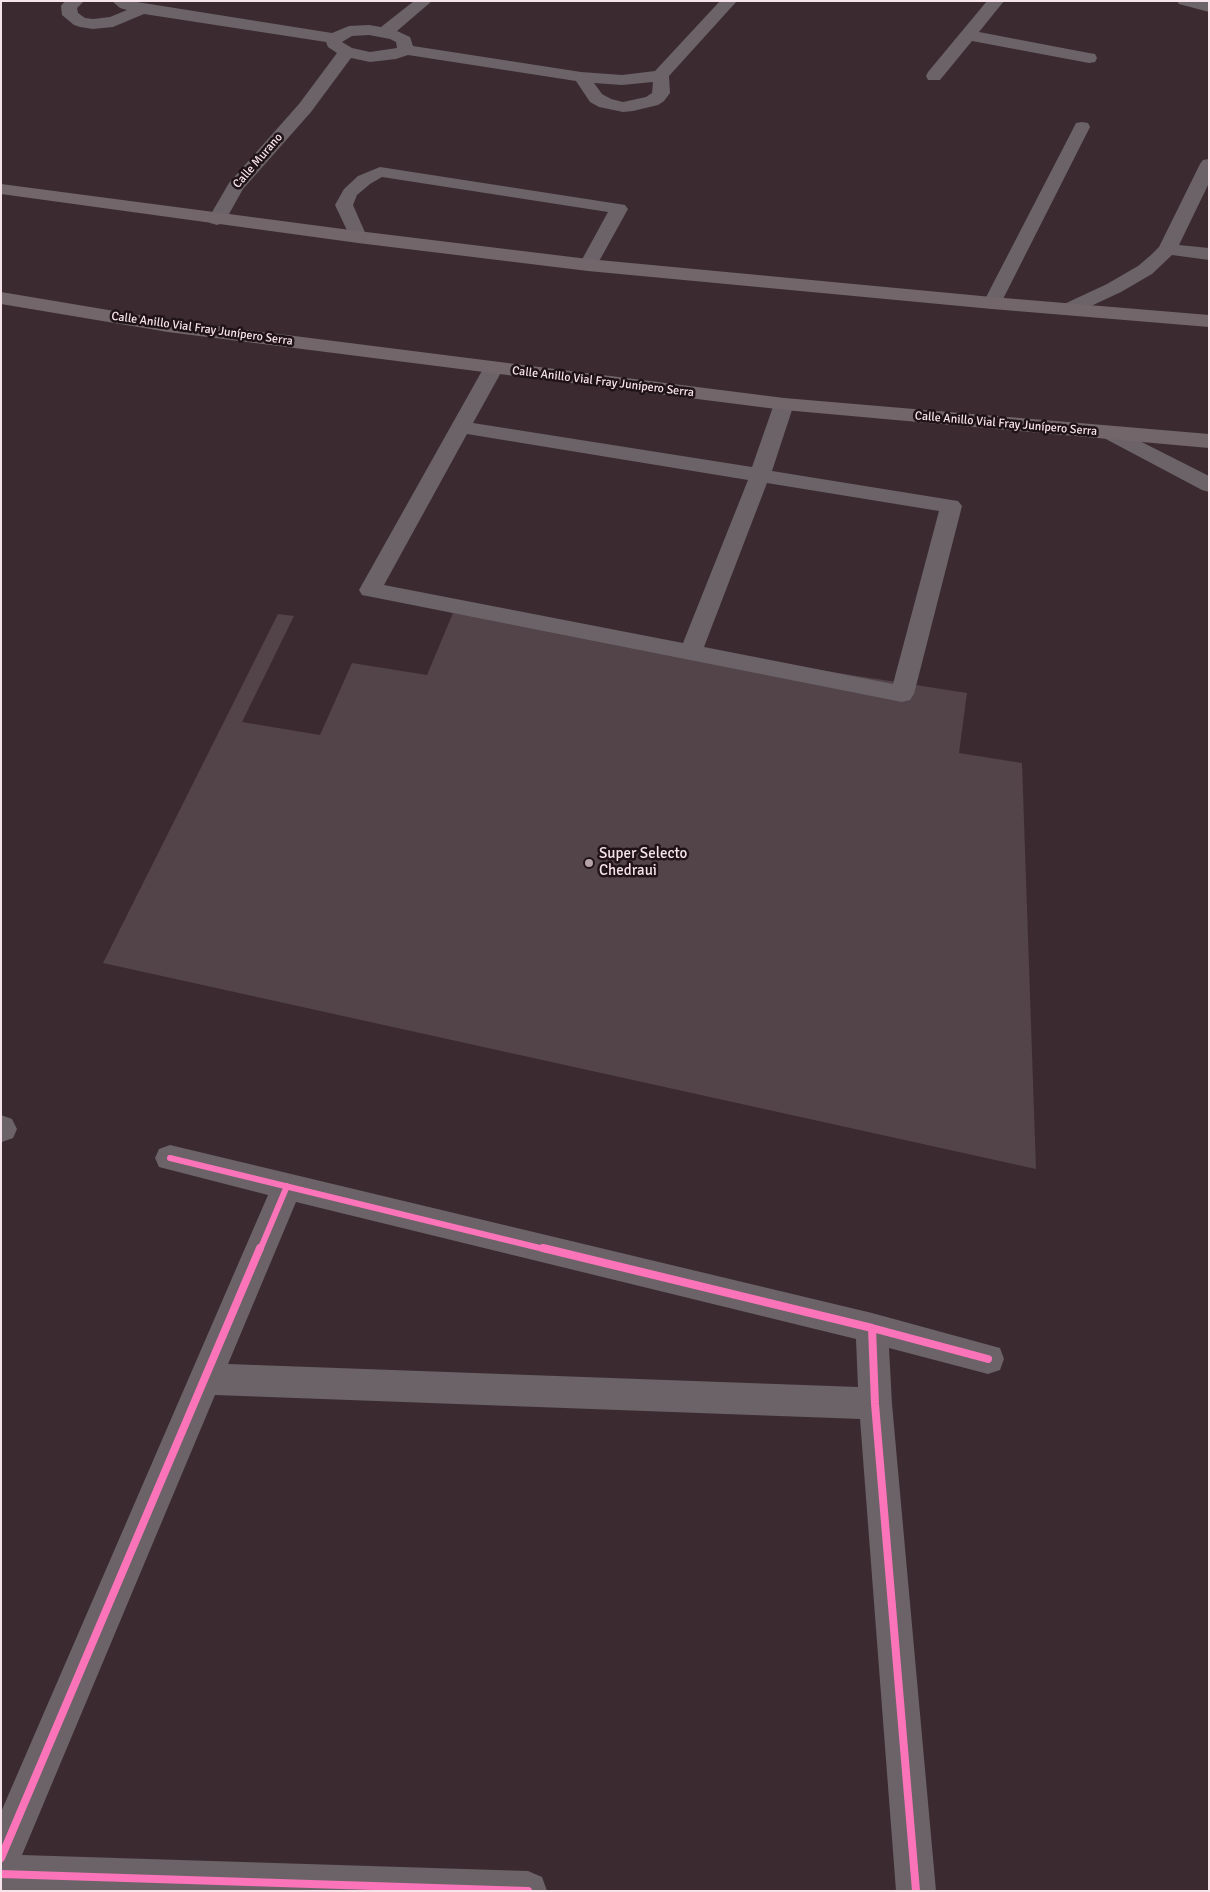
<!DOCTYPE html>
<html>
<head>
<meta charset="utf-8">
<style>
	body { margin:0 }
	#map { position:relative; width:1210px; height:1892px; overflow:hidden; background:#3b2b31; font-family:Signika,sans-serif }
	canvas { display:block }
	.frame { position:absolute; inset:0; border:2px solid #f7e4ea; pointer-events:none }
</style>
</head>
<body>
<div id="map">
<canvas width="1210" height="1892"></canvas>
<div class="frame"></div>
</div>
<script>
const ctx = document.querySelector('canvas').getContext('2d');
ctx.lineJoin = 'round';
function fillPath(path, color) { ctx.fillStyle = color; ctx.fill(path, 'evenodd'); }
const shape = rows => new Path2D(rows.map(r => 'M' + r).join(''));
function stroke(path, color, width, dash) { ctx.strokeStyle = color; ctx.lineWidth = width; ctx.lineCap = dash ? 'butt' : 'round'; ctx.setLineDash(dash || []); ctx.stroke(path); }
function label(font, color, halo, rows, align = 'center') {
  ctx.font = font + ' Signika,sans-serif'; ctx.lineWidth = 5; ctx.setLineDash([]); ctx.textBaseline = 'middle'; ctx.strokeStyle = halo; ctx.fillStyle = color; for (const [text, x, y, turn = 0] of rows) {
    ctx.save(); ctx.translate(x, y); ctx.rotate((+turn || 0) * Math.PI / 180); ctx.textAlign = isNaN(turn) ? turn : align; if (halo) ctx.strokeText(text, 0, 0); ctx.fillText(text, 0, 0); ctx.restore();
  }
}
fillPath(shape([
	[453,613,967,693,959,753,1022,763,1036,1169,103,963,278,614,294,616,242,722,320,735,352,663,427,675]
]), '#524449');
fillPath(shape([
	[1082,122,1088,123,1090,127,1001,303,999,307,992,309,985,307,983,303,1074,127,1076,123,1082,122],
	[380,167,619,204,625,205,628,209,597,265,594,269,588,270,582,269,579,265,608,212,382,177,370,184,357,195,353,205,367,237,364,241,358,242,352,241,335,205,344,189,358,176,380,167],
	[493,363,500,365,503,369,473,423,752,467,774,404,777,400,784,398,791,400,794,404,772,471,958,501,962,506,914,694,910,700,902,702,362,595,359,590,483,369,486,365,493,363],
	[467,434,748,480,683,643,384,585,467,434],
	[767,483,939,511,893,684,704,647,767,483],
	[1109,427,1116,429,1209,476,1209,492,1202,490,1102,437,1099,433,1102,429,1109,427]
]), '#6b6367');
fillPath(shape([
	[65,1,84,1,77,8,78,13,85,18,93,19,110,17,127,10,120,8,112,1,131,1,332,33,349,26,369,25,381,27,414,1,432,1,397,31,410,37,413,46,581,72,622,75,655,71,720,1,737,1,669,76,670,93,664,101,658,105,633,111,623,112,599,107,590,102,576,81,408,55,396,59,370,62,351,58,311,112,243,189,224,223,217,225,210,223,208,219,229,183,299,104,337,53,328,47,326,42,144,14,113,27,93,29,80,27,74,25,62,15,61,6,65,1],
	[369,35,390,39,396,42,397,48,370,52,352,48,342,42,352,36,369,35],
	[653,82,652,93,646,97,623,102,611,99,602,94,594,83,622,85,653,82],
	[987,1,1004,1,979,32,1089,53,1095,54,1097,58,1095,62,1089,63,972,41,940,80,928,80,926,76,928,72,987,1],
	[1177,1,1209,2,1209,12,1179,4,1177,1],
	[1209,159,1209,183,1179,245,1209,248,1209,260,1172,255,1152,274,1121,292,1076,313,1069,315,1062,313,1059,309,1062,305,1107,284,1138,266,1151,255,1159,247,1200,164,1203,160,1209,159],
	[1,1115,12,1119,17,1129,13,1138,2,1142,1,1115],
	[170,1145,872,1313,1000,1348,1004,1359,1000,1370,988,1374,889,1348,892,1404,936,1891,896,1891,860,1419,215,1395,22,1855,528,1871,542,1877,547,1891,1,1891,1,1812,268,1195,159,1167,155,1158,159,1149,170,1145],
	[296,1202,856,1339,858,1387,228,1364,296,1202]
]), '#6b6367');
fillPath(shape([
	[1,184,358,231,588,259,992,297,1209,315,1209,327,992,309,588,271,358,243,1,194,1,184],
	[1,292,168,320,784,398,1209,434,1209,448,784,410,168,332,1,304,1,292]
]), '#72666a');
stroke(shape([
	[170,1158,548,1250],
	[260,1250,287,1186]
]), '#fb73b8', 6);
stroke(shape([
	[543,1248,872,1328,988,1359],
	[872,1328,875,1404,916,1891],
	[1,1858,260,1248],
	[1,1874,528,1891]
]), '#fb73b8', 8);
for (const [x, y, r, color] of [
	[589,863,5,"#b5a3a9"]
]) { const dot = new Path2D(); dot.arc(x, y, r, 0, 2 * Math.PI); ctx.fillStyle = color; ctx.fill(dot); stroke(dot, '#1f1318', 2); }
label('12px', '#f7e4ea', '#1f1318', [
	["Calle Murano",258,161,-49],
	["Calle Anillo Vial Fray Junípero Serra",202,329,8],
	["Calle Anillo Vial Fray Junípero Serra",603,382,7],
	["Calle Anillo Vial Fray Junípero Serra",1006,424,5]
]);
label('15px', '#f7e4ea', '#1f1318', [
	["Super Selecto",599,854],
	["Chedraui",599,871]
], 'left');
</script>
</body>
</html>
